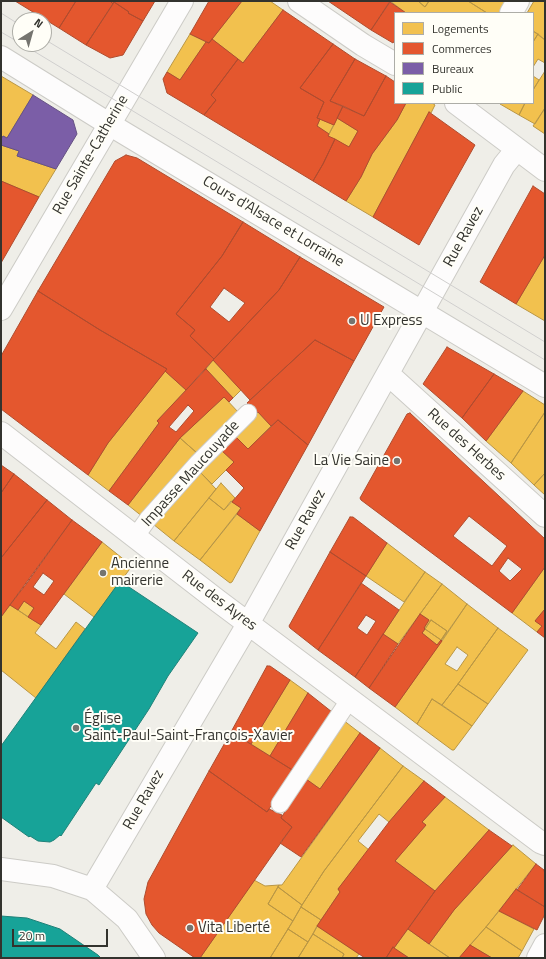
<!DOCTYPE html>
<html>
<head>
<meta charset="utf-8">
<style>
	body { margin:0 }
	#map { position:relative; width:546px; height:959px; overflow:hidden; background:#efeee8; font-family:"Titillium Web",sans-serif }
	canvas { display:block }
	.frame { position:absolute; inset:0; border:2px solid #33332e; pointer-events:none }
	.legend { position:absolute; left:394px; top:12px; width:140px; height:92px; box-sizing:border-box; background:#fffef7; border:1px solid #adada7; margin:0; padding:5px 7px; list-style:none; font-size:12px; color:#33332e }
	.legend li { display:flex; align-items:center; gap:8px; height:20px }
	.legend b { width:20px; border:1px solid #adada7 }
	.north { position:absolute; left:12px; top:12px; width:40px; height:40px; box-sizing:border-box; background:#fffef7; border:1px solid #adada7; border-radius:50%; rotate:37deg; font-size:11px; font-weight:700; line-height:16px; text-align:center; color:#33332e }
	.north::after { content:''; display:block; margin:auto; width:14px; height:18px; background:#75746f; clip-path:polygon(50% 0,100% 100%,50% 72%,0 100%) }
	.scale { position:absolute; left:12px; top:929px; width:96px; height:18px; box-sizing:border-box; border:2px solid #33332e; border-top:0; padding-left:5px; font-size:12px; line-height:14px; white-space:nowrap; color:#33332e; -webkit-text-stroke:3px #fffef7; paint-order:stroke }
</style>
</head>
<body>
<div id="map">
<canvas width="546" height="959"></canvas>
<div class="frame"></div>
<ul class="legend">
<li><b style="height:11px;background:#f2c14e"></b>Logements</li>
<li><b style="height:11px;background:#e4572e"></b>Commerces</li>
<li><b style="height:11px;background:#7b5ea7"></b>Bureaux</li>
<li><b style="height:11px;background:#17a398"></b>Public</li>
</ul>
<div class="north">N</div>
<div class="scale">20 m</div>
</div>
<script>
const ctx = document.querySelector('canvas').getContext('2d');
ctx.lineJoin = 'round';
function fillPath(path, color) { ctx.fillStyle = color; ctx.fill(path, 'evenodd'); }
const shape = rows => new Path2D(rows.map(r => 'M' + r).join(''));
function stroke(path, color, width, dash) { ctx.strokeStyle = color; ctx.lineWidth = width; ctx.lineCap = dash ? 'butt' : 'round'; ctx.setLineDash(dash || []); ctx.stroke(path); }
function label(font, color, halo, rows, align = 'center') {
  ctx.font = font + ' "Titillium Web",sans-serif'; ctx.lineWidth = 4; ctx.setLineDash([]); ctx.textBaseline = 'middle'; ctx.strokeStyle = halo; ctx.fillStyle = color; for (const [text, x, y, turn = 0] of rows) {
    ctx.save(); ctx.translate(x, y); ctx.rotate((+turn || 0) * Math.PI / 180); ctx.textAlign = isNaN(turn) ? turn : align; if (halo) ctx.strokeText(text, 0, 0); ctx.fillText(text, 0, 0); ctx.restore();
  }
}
const homes = shape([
	[242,1,270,1,283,10,243,63,212,39,242,1],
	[390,1,418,1,425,7,429,1,468,1,487,13,406,13,390,1],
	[418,1,429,1,425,7,418,1],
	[468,1,506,1,499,13,487,13,468,1],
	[534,1,545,1,545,40,533,31,533,13,527,13,534,1],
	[533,31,538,34,533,42,533,31],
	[190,34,206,42,180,80,167,72,190,34],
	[538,34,545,40,545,63,538,59,533,67,533,42,538,34],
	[545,71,545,108,535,124,519,115,525,103,533,103,533,90,545,71],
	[1,76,33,95,7,138,3,136,1,139,1,76],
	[533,76,539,80,533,90,533,76],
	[406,103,432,103,435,105,431,113,429,112,373,217,346,201,361,177,372,154,397,120,406,103],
	[501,103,525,103,519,115,500,104,501,103],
	[545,108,545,134,533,126,545,108],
	[337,118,358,131,349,147,328,136,337,118],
	[320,119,334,125,329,134,317,126,320,119],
	[1,145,19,151,17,156,56,169,39,197,1,181,1,145],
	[545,255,545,321,516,304,545,255],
	[213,360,241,390,233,398,206,369,213,360],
	[165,371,186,390,157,421,159,423,109,491,88,475,108,443,165,371],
	[523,391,545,405,545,412,511,463,486,441,523,391],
	[224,397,239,413,197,453,180,438,224,397],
	[258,412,271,426,248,449,235,436,258,412],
	[545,412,545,473,534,485,511,463,545,412],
	[180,438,197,453,143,517,128,505,180,438],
	[221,450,234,462,212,484,200,472,221,450],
	[200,472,216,489,174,541,153,524,200,472],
	[545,473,545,495,534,485,545,473],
	[221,483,235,498,224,510,209,498,221,483],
	[209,498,224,510,231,501,241,508,200,560,174,541,209,498],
	[237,514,260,531,232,582,230,583,200,560,237,514],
	[102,542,132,566,94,617,64,594,102,542],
	[387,543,425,572,404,602,366,576,387,543],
	[545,567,545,609,535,621,542,626,537,632,512,613,545,567],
	[425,572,442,584,398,644,383,634,425,572],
	[442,584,467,604,442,641,441,640,447,631,431,620,425,629,424,628,429,620,420,614,442,584],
	[24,601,34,608,28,617,18,610,24,601],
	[467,604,498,628,458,684,442,705,432,699,417,724,395,707,467,604],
	[457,647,468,655,457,671,445,664,457,647],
	[10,605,41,625,35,633,56,649,76,622,85,629,36,698,1,670,1,617,10,605],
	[431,620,447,631,441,640,425,629,431,620],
	[498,628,528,650,488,704,458,684,498,628],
	[425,629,441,640,437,645,422,633,425,629],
	[290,680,308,693,270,756,251,744,290,680],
	[458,684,488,704,472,726,442,705,458,684],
	[432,699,472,726,454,750,452,750,417,724,432,699],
	[343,720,360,733,320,789,306,779,343,720],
	[380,748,403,766,324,871,302,905,278,887,279,885,282,885,380,748],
	[403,766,424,781,389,822,379,814,358,841,369,850,338,889,340,892,321,920,301,907,302,905,324,871,403,766],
	[445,797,489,830,435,891,395,861,426,825,422,822,445,797],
	[513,845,536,864,486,927,459,958,450,958,429,944,454,910,513,845],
	[254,880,265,886,279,885,268,904,293,921,270,958,200,958,254,880],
	[278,887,302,905,293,921,268,904,278,887],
	[348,896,368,909,360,922,340,909,348,896],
	[301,907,321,920,308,942,288,929,301,907],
	[499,911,534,929,522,951,486,927,499,911],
	[317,926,359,954,356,958,342,958,344,954,313,934,317,926],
	[486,927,522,951,518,958,492,958,470,945,486,927],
	[288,929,308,942,298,958,270,958,288,929],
	[408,929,429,944,450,958,409,958,394,948,408,929],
	[313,934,344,954,342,958,298,958,313,934]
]);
fillPath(homes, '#f2c14e');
stroke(homes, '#b99644', 1);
const shops = shape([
	[15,1,76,1,59,28,15,1],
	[76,1,110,1,113,4,86,45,59,28,76,1],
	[110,1,155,1,143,21,128,13,129,12,114,2,113,4,110,1],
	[209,1,242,1,209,43,190,34,209,1],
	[328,1,390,1,371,30,328,1],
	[114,2,129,12,128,13,143,21,123,55,110,58,86,45,114,2],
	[390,2,406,13,395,13,395,40,393,43,371,30,390,2],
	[283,10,333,44,300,88,324,102,317,118,320,119,317,126,329,134,328,136,335,139,323,164,313,181,204,115,216,100,211,95,238,59,243,63,283,10],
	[212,39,238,59,211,95,216,100,204,115,167,93,163,79,167,72,180,80,206,42,209,43,212,39],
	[333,44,355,59,330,101,343,106,334,125,317,118,324,102,300,88,333,44],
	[355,59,386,76,364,116,330,101,355,59],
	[386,76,395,82,395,103,406,103,397,120,372,154,361,177,346,201,313,181,323,164,335,139,349,147,358,131,337,118,343,106,364,116,386,76],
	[429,112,475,145,419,245,373,217,429,112],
	[126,155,137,158,243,222,222,256,176,314,195,330,190,336,214,359,186,390,165,371,167,369,100,330,38,291,115,161,126,155],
	[1,181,39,197,1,263,1,181],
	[533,186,545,194,545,255,516,304,480,282,533,186],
	[243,222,300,257,279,290,214,359,190,336,195,330,176,314,222,256,243,222],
	[224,288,245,303,229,322,210,307,224,288],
	[300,257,384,307,354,361,315,340,250,400,213,360,279,290,300,257],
	[38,291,100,330,167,369,108,443,88,475,1,409,1,356,38,291],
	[315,340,354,361,308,445,278,420,271,426,258,412,257,413,247,403,315,340],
	[447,347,494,374,462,418,423,384,447,347],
	[206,369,233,398,229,402,224,397,180,438,128,505,109,491,159,423,157,421,206,369],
	[188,405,194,411,176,432,169,427,188,405],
	[494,374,523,391,486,441,462,418,494,374],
	[410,413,545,539,545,567,512,613,361,500,360,498,407,414,410,413],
	[469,516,507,546,492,566,453,536,469,516],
	[508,558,522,569,510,581,499,571,508,558],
	[278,420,308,445,260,531,237,514,241,508,232,502,244,488,226,470,234,462,221,450,235,436,248,449,278,420],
	[1,465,14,474,1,493,1,465],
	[14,474,47,500,1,558,1,493,14,474],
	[47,500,72,520,1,617,1,558,47,500],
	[350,517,353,517,387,543,366,576,330,552,350,517],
	[72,520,102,542,41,625,28,617,34,608,24,601,18,610,10,605,27,583,72,520],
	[43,573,54,581,44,595,33,587,43,573],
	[330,552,366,576,318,650,290,628,289,626,330,552],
	[361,583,399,610,355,677,318,650,361,583],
	[366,615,376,621,367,635,357,628,366,615],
	[545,609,545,638,537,632,542,626,535,621,545,609],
	[420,614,429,620,424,628,425,629,422,633,437,645,441,640,442,641,395,707,369,688,420,614],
	[383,634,398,644,369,688,355,677,383,634],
	[267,666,270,666,290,680,251,744,231,732,267,666],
	[308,693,332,712,294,771,270,756,308,693],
	[231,732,294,771,267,812,209,771,231,732],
	[360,733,380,748,301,857,280,843,292,827,281,818,306,779,320,789,360,733],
	[209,771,267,812,269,809,282,815,281,818,292,827,200,958,195,958,159,933,152,925,146,914,144,899,148,882,209,771],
	[424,781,445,797,422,822,426,825,395,861,435,891,394,948,393,947,386,958,365,958,317,926,340,892,338,889,389,822,424,781],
	[489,830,512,846,454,910,429,944,408,929,435,891,489,830],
	[536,864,544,870,545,875,545,907,517,890,536,864],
	[516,889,545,907,545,914,537,930,499,911,516,889],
	[470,945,492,958,459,958,470,945],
	[393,947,394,948,409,958,386,958,393,947]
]);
fillPath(shops, '#e4572e');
stroke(shops, '#af4c2e', 1);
const offices = shape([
	[33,95,73,120,77,134,56,169,17,156,19,151,1,145,1,139,3,136,7,138,33,95]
]);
fillPath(offices, '#7b5ea7');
stroke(offices, '#655183', 1);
const public = shape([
	[120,581,198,633,168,676,149,709,99,785,96,783,61,836,60,835,54,840,50,842,38,841,30,836,29,837,1,817,1,746,120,581],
	[1,916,27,918,60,929,98,955,101,958,1,958,1,916]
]);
fillPath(public, '#17a398');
stroke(public, '#1f8178', 1);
const service = shape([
	[135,537,148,519,198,463,248,413],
	[280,804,350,699]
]);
const pedestrian = shape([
	[511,13,518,1],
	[1,309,182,1],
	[538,958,545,945]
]);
const minor = shape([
	[299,1,363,45,395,64],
	[456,103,545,170],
	[388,374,545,516],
	[1,433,218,601,540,842,545,844],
	[1,869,53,876,92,889,127,919,154,958],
	[92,889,248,624,504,165,517,149]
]);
const tertiary = shape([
	[1,57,109,124,545,386]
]);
stroke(service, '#cccbc6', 19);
stroke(pedestrian, '#cccbc6', 24);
stroke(minor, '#cccbc6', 24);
stroke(tertiary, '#cccbc6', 24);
stroke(service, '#fdfcfc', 17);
stroke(pedestrian, '#fdfcfc', 22);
stroke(minor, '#fdfcfc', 22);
stroke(tertiary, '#fdfcfc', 22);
stroke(shape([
	[1,13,20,25],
	[1,32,20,43],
	[44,39,545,342],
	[22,44,545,360]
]), '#d0cfce', 1);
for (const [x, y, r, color] of [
	[352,321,4,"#75746f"],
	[397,461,4,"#75746f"],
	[103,573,4,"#75746f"],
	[76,728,4,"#75746f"],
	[190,928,4,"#75746f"]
]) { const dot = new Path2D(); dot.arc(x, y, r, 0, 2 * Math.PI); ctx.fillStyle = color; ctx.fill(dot); stroke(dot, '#fffef7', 1.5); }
label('15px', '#33332e', '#fffef7', [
	["Rue Sainte-Catherine",91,155,-60],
	["Cours d'Alsace et Lorraine",273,222,31],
	["Rue Ravez",464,237,-61],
	["Rue des Herbes",466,445,42],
	["Impasse Maucouyade",191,474,-48],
	["Rue Ravez",306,520,-61],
	["Rue des Ayres",219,601,37],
	["Rue Ravez",144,800,-60]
]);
label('15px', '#33332e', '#fffef7', [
	["U Express",360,321],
	["La Vie Saine",389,461,"right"],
	["Ancienne",111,564],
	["mairerie",111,581],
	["Église",84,719],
	["Saint-Paul-Saint-François-Xavier",84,736],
	["Vita Liberté",198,928]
], 'left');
</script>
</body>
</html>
